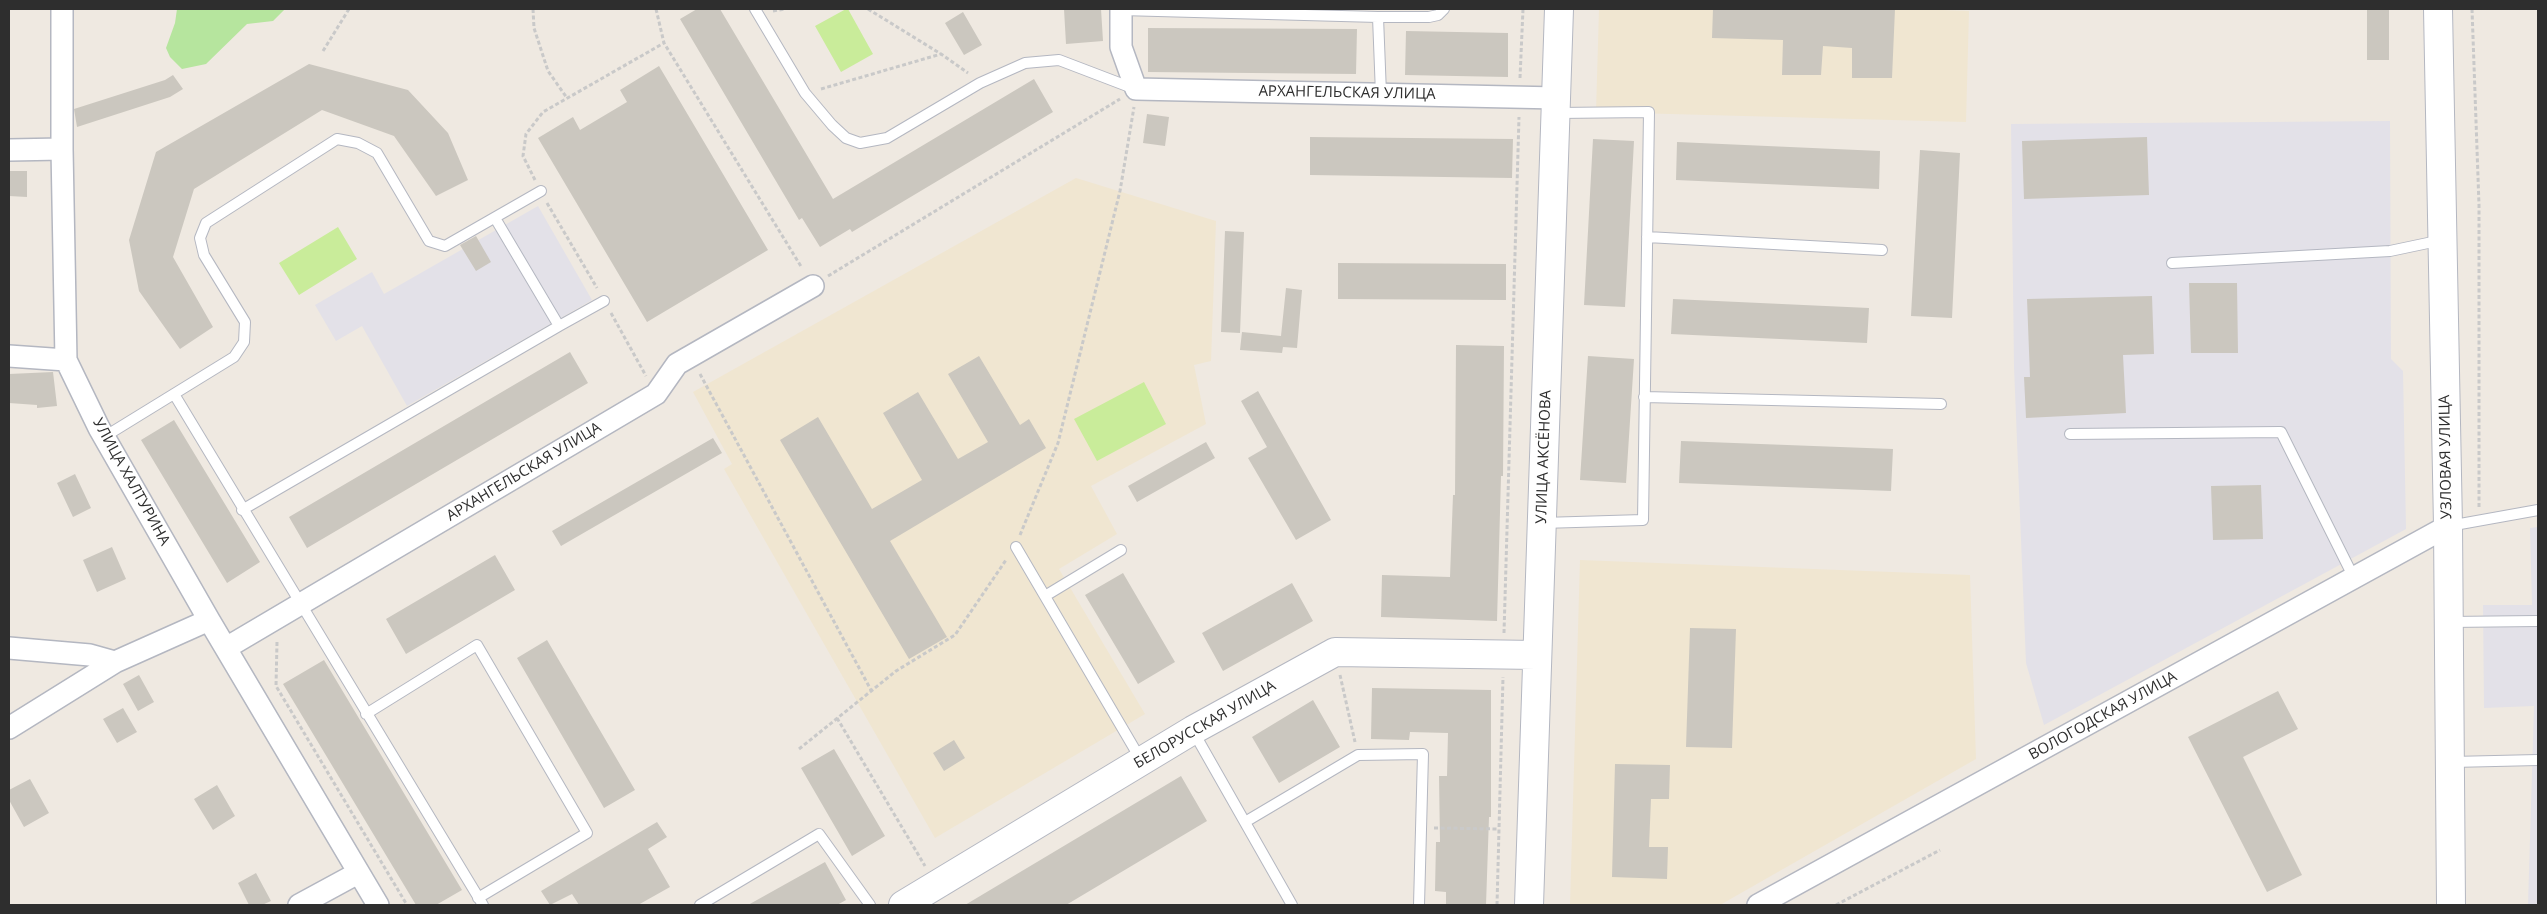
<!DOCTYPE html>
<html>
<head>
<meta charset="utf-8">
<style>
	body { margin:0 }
	#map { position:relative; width:2547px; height:914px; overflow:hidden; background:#efe9e1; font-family:"Open Sans",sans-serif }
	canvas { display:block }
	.frame { position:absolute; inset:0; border:10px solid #2e2e2e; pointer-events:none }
</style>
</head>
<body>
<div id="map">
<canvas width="2547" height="914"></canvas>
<div class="frame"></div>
</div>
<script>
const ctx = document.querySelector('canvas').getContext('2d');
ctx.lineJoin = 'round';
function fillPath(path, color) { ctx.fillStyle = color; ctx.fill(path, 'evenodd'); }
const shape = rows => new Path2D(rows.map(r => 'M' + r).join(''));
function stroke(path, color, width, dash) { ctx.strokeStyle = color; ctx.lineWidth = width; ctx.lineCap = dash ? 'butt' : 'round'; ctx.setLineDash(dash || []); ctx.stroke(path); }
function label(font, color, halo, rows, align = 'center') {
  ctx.font = font + ' "Open Sans",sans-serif'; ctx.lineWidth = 4; ctx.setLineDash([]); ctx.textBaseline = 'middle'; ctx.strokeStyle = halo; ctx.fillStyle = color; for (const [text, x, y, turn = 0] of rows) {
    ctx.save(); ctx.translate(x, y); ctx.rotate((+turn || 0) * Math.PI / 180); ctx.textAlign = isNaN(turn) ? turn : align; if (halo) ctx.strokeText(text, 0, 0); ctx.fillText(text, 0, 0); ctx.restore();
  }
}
fillPath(shape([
	[2390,121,2391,359,2403,371,2406,529,2044,725,2026,663,2014,367,2011,124],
	[538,206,592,300,407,406,362,326,336,341,315,305,372,272,384,294],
	[2538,527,2538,905,2528,905,2534,706,2484,708,2483,605,2532,605,2530,528]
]), '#e3e1e8');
fillPath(shape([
	[1599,9,1917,9,1969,11,1966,122,1596,112],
	[1076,178,1216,221,1211,361,1194,365,1206,424,1091,486,1117,534,1059,569,1145,714,935,838,724,469,732,464,693,392],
	[1580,560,1970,575,1976,759,1720,905,1570,905]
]), '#f0e6d1');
fillPath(shape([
	[177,9,285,9,273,21,247,24,206,64,182,69,170,57,166,48,175,23]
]), '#b6e59e');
fillPath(shape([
	[846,9,848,9,873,54,841,72,815,26],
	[338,227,357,259,299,295,279,263],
	[1144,382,1166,424,1097,461,1074,419]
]), '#c9ec9a');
fillPath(shape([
	[697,9,720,9,833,199,1034,79,1053,112,852,232,850,229,820,247,802,218,799,220,680,19],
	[1064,9,1101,9,1103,41,1066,44],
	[1713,9,1895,9,1892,78,1852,78,1852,48,1823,46,1821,75,1782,75,1783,40,1712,38],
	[2367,9,2389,9,2389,60,2367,60],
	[963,12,982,45,964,55,945,23],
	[1148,28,1357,29,1356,74,1148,72],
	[1406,31,1508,33,1508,77,1405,75],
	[309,64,408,90,448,133,468,180,436,196,394,136,322,110,194,189,173,257,213,327,180,349,139,291,129,240,156,152],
	[659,66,768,250,647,322,538,138,573,117,580,130,627,102,620,90],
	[173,75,183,89,170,97,77,127,74,109,165,80],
	[1147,114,1169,117,1165,146,1143,143],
	[1310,137,1513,139,1512,178,1310,175],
	[2147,137,2149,195,2024,199,2022,141],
	[1593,139,1634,141,1625,307,1584,305],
	[1677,142,1880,151,1879,189,1676,180],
	[1920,150,1960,153,1952,318,1911,316],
	[9,171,27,171,27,197,9,196],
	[1225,231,1244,232,1240,333,1221,332],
	[476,236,491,262,476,271,460,245],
	[1338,263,1506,264,1506,300,1338,299],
	[2189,283,2237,283,2238,353,2191,353],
	[1286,288,1302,290,1297,348,1283,347,1282,353,1240,350,1242,332,1281,336],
	[2152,296,2154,354,2123,355,2126,413,2026,418,2024,377,2030,377,2027,299],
	[1673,299,1869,308,1867,343,1671,334],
	[1456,345,1504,346,1503,476,1501,476,1497,621,1381,617,1382,575,1450,577,1453,495,1455,495],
	[570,352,588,383,307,548,289,517],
	[979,356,1020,425,1029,419,1046,448,890,541,947,637,909,659,780,440,818,417,872,509,922,480,883,413,918,392,958,459,988,442,948,374],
	[1588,356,1634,359,1626,483,1580,480],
	[53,372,57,406,37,408,37,405,9,403,9,374],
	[1258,391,1331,520,1296,540,1248,458,1267,447,1241,401],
	[174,420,260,562,227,583,141,440],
	[713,438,722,453,561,546,552,531],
	[1681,441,1893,449,1891,491,1679,483],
	[1206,442,1215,458,1137,502,1128,486],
	[75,474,91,508,73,517,57,483],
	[2261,485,2263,539,2213,540,2211,486],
	[112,547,126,579,97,592,83,560],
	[495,555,515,590,406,654,386,619],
	[1123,573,1175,662,1138,684,1085,595],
	[1292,583,1313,621,1223,671,1202,633],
	[1690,628,1736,629,1732,748,1686,747],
	[547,640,635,790,604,808,517,658],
	[324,660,462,890,436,905,416,905,283,684],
	[139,675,154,702,138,711,123,684],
	[1372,688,1491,690,1491,817,1489,817,1486,905,1446,905,1446,892,1435,891,1436,842,1440,842,1439,776,1447,776,1448,733,1410,732,1409,740,1371,739],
	[2278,691,2298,729,2243,757,2302,875,2267,892,2188,737],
	[1313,700,1340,747,1279,783,1252,737],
	[123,708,137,732,117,743,103,719],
	[954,740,965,758,944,771,933,753],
	[834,749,885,836,852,856,801,768],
	[1615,764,1670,765,1669,799,1651,799,1649,847,1668,847,1667,879,1612,877],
	[1181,776,1207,821,1066,905,965,905],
	[30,779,49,813,24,827,9,800,9,790],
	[217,785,235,816,213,830,194,799],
	[657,822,667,837,648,849,670,887,638,905,579,905,572,894,550,905,541,891],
	[825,862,846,900,837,905,748,905],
	[256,873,271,901,262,905,249,905,238,883]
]), '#cbc7bf');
const lane = shape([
	[755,9,805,93,832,125,846,138,860,143,887,138,980,83,1025,63,1059,60,1135,89],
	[1121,10,1378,17,1381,94],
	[1378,17,1429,17,1438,15,1444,9],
	[495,218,559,326,604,301],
	[1647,237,1882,250],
	[2172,263,2390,251,2442,240],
	[174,394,483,905],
	[1644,397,1941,404],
	[2070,434,2281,432,2354,578],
	[104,437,234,357,244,342,245,322,204,255,200,238,206,223,337,139,358,143,377,153,429,241,445,246,541,191],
	[242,510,559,326],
	[1542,523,1643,520,1649,112,1557,113],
	[2449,526,2538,510],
	[1016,547,1141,760],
	[1045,596,1121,550],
	[2449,622,2538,621],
	[366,714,477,645,587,833,478,898],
	[1193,731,1292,905],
	[2452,762,2538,760],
	[1245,822,1358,755,1423,754,1419,905],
	[700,905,819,834,870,905]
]);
const street = shape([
	[62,9,62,149,66,360,99,428,209,620,378,905],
	[1121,9,1121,47,1136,89,1557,98],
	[9,150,62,149],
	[9,356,66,360],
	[9,648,90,655,115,662],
	[226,648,656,394,677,364,813,286],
	[9,728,115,662,209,620],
	[299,905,358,873],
	[1758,905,2448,526]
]);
const secondary = shape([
	[2438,9,2448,526,2451,905],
	[903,905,1193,730,1335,652,1536,655],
	[1529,905,1559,9]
]);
stroke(lane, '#b4b7c1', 12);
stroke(street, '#b4b7c1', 24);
stroke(secondary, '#b4b7c1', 30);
stroke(shape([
	[533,9,534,28,548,71,567,98],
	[656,9,664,43,802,268],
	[868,9,941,54,968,73],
	[2472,9,2479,205,2479,507],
	[773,11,785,9],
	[323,51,349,9],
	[1520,78,1523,9],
	[821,89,941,54],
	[535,180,523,156,526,134,543,112,664,43],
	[547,203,597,288],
	[828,276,1120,99],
	[611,313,646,376],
	[700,374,871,690],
	[1020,535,1058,443,1120,191,1134,107],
	[1504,633,1519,117],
	[277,642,276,686,407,905],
	[1340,675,1355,742],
	[837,718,925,866],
	[799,749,896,671,955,635,1006,560],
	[1434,828,1499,829],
	[1497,905,1503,677],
	[1836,905,1940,850]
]), '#c9c9c9', 3, [4, 2.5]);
stroke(lane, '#fff', 10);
stroke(street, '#fff', 21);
stroke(secondary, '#fff', 28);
label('15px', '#2e2e2e', '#fff', [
	["АРХАНГЕЛЬСКАЯ УЛИЦА",1347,93,1],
	["УЛИЦА АКСЁНОВА",1544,457,-88],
	["УЗЛОВАЯ УЛИЦА",2446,457,-91],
	["АРХАНГЕЛЬСКАЯ УЛИЦА",524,472,-31],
	["УЛИЦА ХАЛТУРИНА",131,482,61],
	["ВОЛОГОДСКАЯ УЛИЦА",2103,716,-29],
	["БЕЛОРУССКАЯ УЛИЦА",1205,725,-30]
]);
</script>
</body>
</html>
